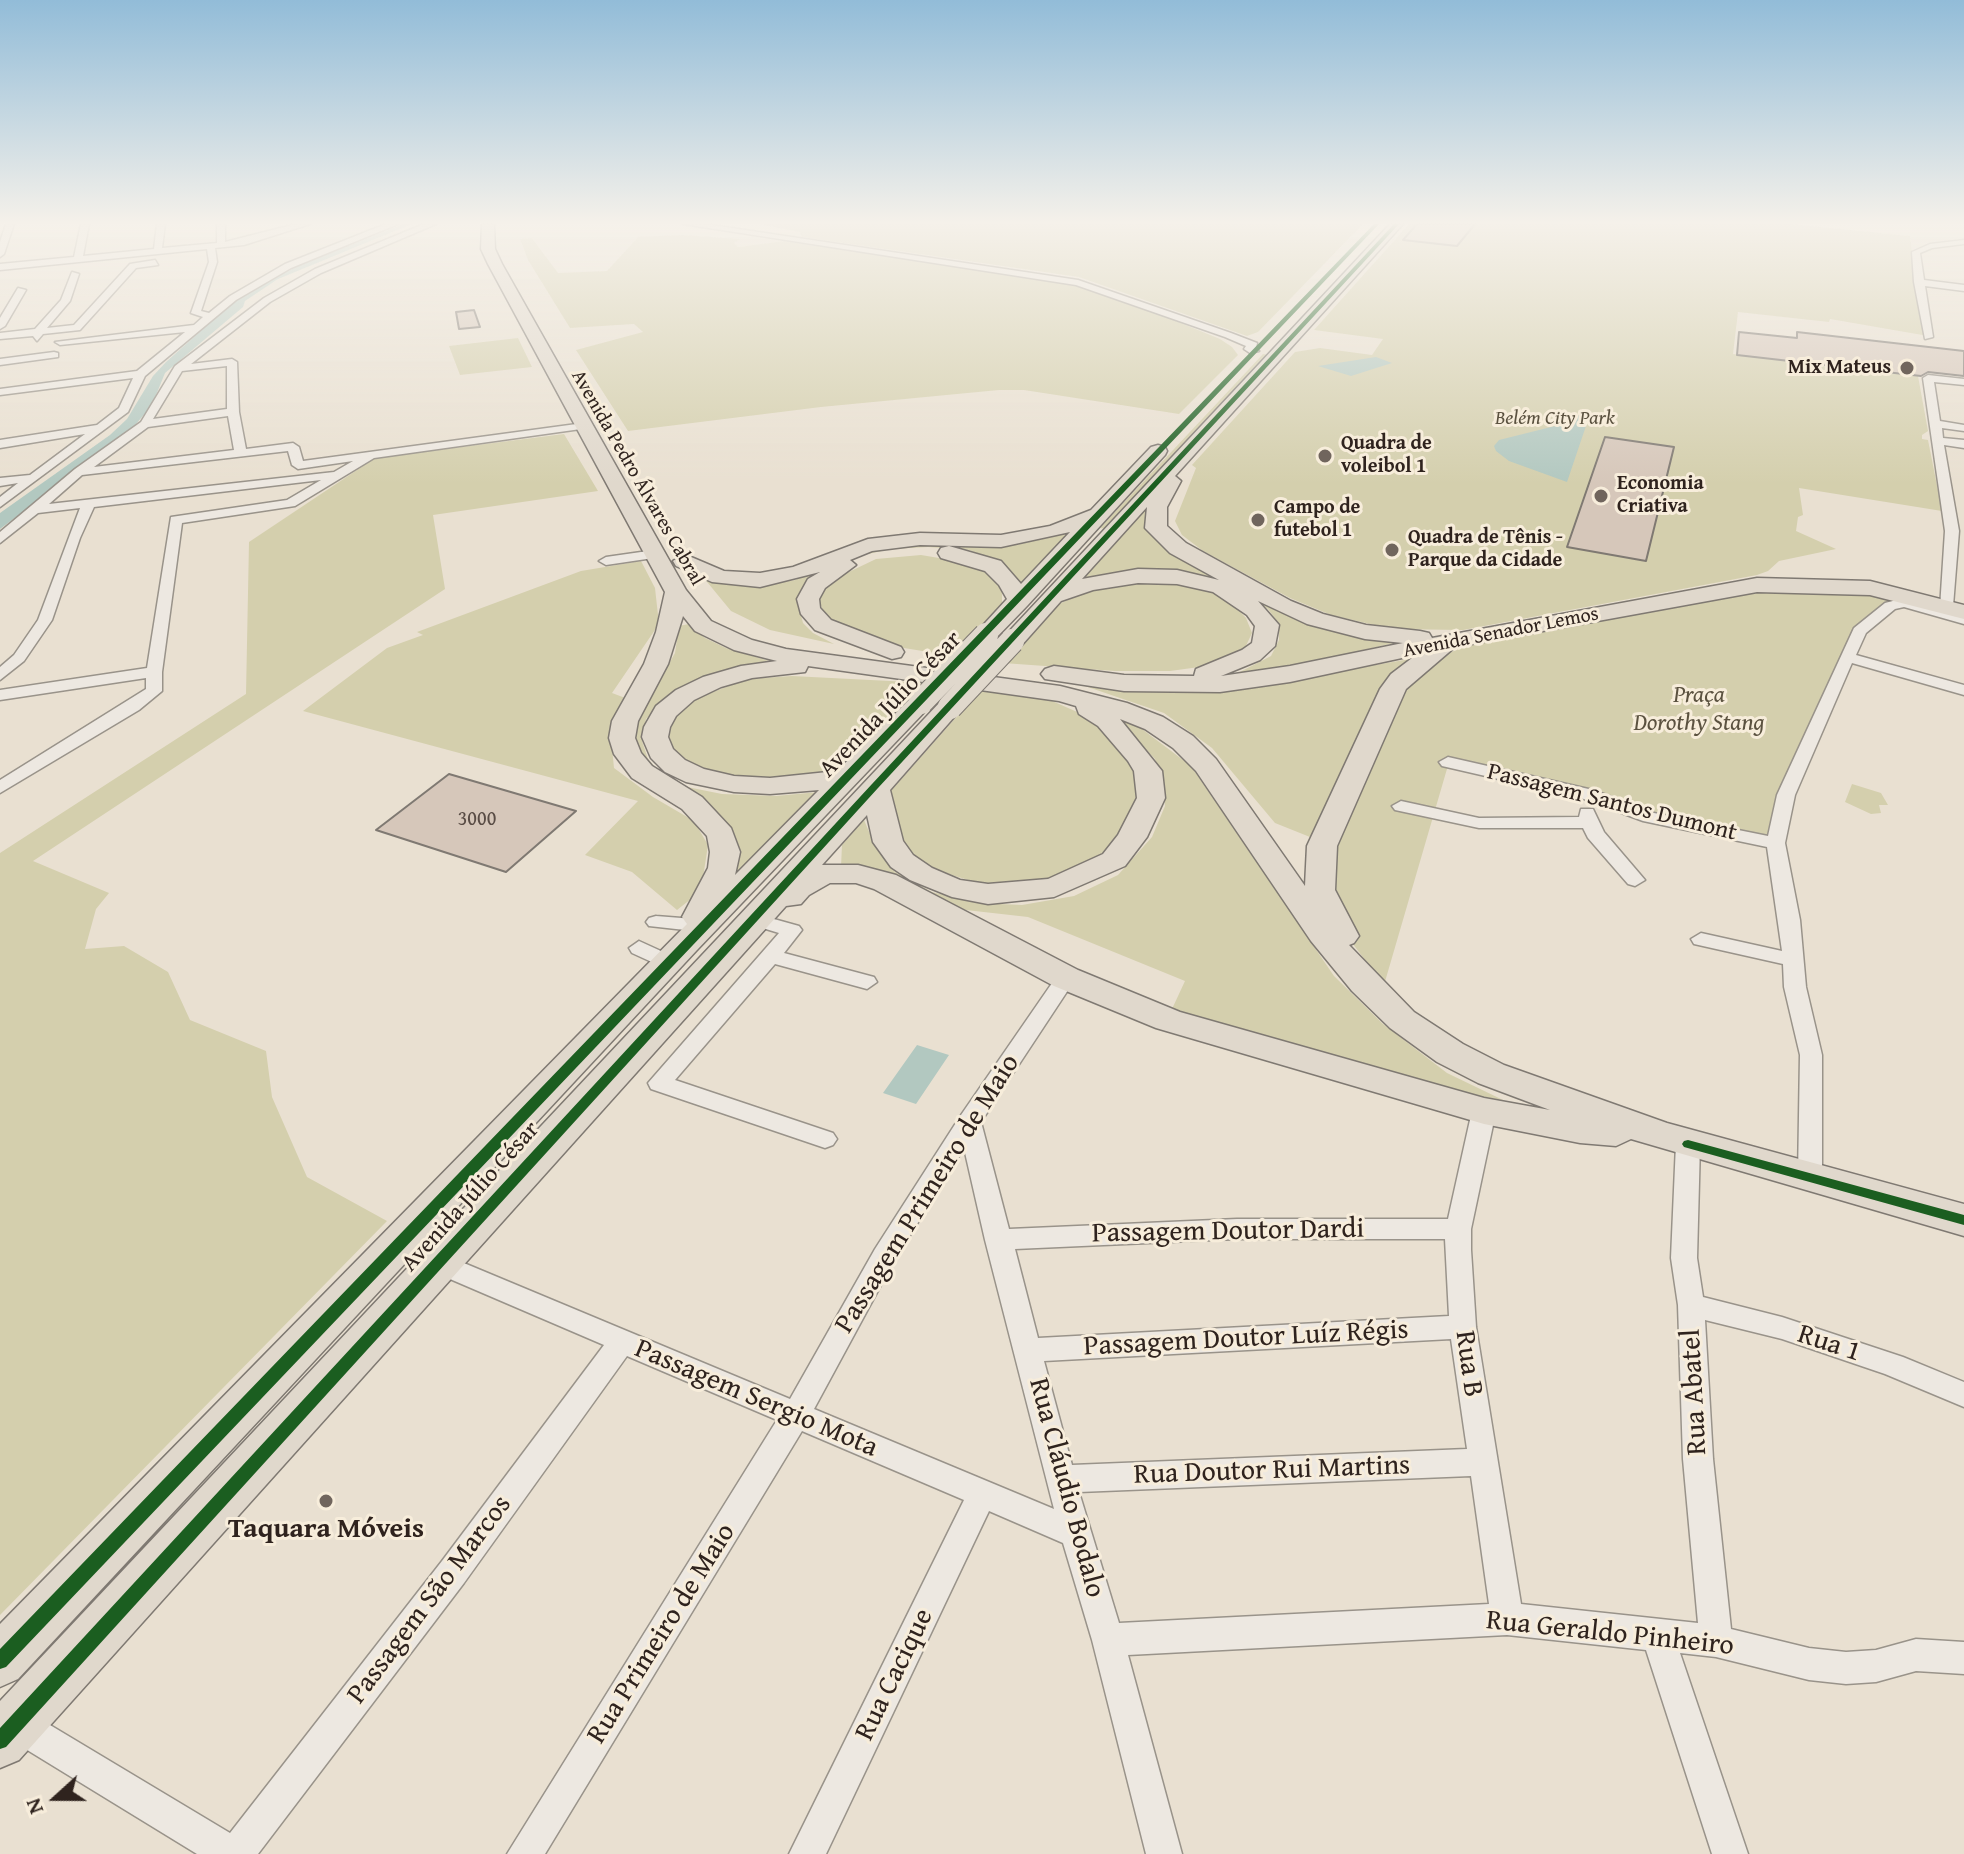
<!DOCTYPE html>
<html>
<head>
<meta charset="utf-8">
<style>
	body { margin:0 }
	#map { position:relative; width:1964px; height:1854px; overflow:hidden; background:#e9e0d1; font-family:"Gentium Book Plus",serif }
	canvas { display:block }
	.north { position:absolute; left:16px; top:1758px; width:80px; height:80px; -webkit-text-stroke:6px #f7eddb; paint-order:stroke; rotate:249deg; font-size:22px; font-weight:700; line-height:32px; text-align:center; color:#2f231e }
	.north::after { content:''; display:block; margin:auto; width:28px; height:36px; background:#2f231e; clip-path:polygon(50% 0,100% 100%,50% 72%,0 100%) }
</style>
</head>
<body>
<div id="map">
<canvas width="1964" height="1854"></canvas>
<div class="north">N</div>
</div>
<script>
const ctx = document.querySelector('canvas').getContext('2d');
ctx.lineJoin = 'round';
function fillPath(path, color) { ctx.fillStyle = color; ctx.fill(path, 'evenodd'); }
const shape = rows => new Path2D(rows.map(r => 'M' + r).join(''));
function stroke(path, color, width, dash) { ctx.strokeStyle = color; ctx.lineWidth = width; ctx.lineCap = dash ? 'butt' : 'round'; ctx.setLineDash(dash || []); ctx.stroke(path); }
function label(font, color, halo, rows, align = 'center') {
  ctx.font = font + ' "Gentium Book Plus",serif'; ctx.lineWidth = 6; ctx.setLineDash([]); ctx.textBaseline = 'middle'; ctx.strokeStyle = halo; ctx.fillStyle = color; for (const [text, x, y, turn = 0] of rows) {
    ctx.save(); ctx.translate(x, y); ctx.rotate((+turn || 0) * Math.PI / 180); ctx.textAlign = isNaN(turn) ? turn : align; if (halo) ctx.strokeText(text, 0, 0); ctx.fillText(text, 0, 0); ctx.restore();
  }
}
fillPath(shape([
	[760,224,1363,224,1258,332,1247,336,1079,277,802,237,800,232],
	[1409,224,1790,224,1910,236,1917,288,1928,336,1830,319,1829,322,1738,312,1733,354,1918,376,1928,431,1922,435,1922,439,1928,440,1942,511,1799,488,1803,515,1798,517,1796,531,1836,549,1779,561,1768,571,1757,575,1463,630,1392,629,1331,615,1290,598,1203,551,1182,535,1175,521,1196,468,1192,465,1295,352,1320,348,1372,355,1383,339,1314,330],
	[682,235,740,239,734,243,738,247,784,241,1068,283,1100,290,1220,339,1232,347,1238,355,1179,414,1024,390,999,390,821,407,628,431,576,350,643,332,634,324,570,328,528,260,520,239,532,238,558,273,607,271,638,237],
	[518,338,532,367,460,375,449,346],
	[1263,354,1269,355,1107,529,1100,528],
	[564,434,598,491,433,515,445,589,33,861,109,893,96,909,85,949,124,946,168,972,190,1020,266,1051,272,1097,307,1177,387,1221,0,1615,0,853,246,694,249,542,375,458],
	[1146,508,1155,533,1291,616,1333,631,1394,643,1270,671,1236,674,1271,656,1279,640,1279,624,1268,609,1244,594,1203,576,1175,571,1082,580],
	[1078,531,1022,588,1013,574,991,558,969,550,928,547,891,549,859,556,826,569,804,586,797,600,803,623,813,633,834,644,770,630,731,611,703,577,736,585,768,585,795,580,870,549,902,544,1016,545],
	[921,555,975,564,992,574,1002,589,1002,603,954,656,885,645,842,631,826,617,819,601,828,582,876,559],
	[641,561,655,588,659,624,612,693,628,699,610,728,614,768,653,797,694,821,708,845,701,891,677,910,632,872,585,855,638,801,303,711,387,648,423,635,417,632,581,571],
	[1158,578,1199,586,1229,600,1246,618,1252,633,1244,650,1214,665,1170,671,1115,671,1003,663,1059,604,1090,590],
	[1737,588,1909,596,1859,631,1786,795,1776,843,1449,762,1384,985,1340,927,1322,867,1413,670,1456,650,1473,638],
	[689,624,705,638,726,648,779,664,666,699,646,719,642,741,648,759,663,776,687,787,722,794,776,796,819,792,727,891,738,861,734,835,704,805,670,784,635,750,637,721,675,653,679,626],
	[1410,659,1376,697,1315,839,1275,823,1212,748,1164,713,1076,683,1247,687],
	[792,676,929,683,837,776,777,782,698,771,671,752,668,734,672,713,692,700,747,679],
	[984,686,1050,700,1084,715,1112,738,1136,766,1142,791,1110,850,1067,872,1032,883,978,883,929,868,910,853,891,823,889,793],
	[1130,720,1191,766,1334,976,1383,1024,1447,1073,1503,1100,1477,1096,1305,1050,1172,1009,1185,981,1028,917,957,909,841,867,842,845,864,820,876,848,895,872,932,892,978,903,1022,905,1074,896,1118,875,1152,837,1165,806,1163,785,1155,759,1119,722],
	[1852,784,1881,793,1888,805,1879,805,1881,813,1871,814,1845,802]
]), '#d4cfad');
fillPath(shape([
	[403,224,412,224,278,279,245,301,243,307,165,373,152,405,131,430,0,529,0,513,110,435,127,419,153,376,166,362,240,296,296,267],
	[1376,357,1392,363,1351,376,1318,366],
	[1573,415,1589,417,1567,482,1509,461,1496,451,1494,446,1499,440,1559,425],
	[917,1045,949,1055,916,1104,883,1093]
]), '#b2c8c0');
const building = shape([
	[1417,224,1475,224,1457,246,1403,240,1417,224],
	[474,310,480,327,459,329,456,312,474,310],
	[1739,332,1797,338,1797,332,1964,351,1964,376,1928,372,1921,376,1737,355,1739,332],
	[1605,437,1674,447,1646,561,1567,547,1605,437],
	[449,774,576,811,506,872,376,830,449,774]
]);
fillPath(building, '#d6c7ba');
stroke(building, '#7f7972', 2);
const minor = shape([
	[6,224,14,224,4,254,0,257,0,242,6,224],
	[81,224,89,224,83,256,154,249,157,224,165,224,162,248,217,243,217,224,225,224,225,242,296,224,310,224,244,245,215,248,217,262,201,311,209,313,230,296,285,264,386,224,398,224,291,268,236,300,145,376,128,412,0,507,0,497,18,483,0,486,0,478,30,475,85,434,0,448,0,440,97,425,119,408,133,378,0,395,0,389,137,371,185,332,60,345,55,342,194,325,203,317,191,313,209,262,207,249,0,270,0,264,74,257,81,224],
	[424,224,436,224,321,273,270,302,191,364,232,359,237,362,239,412,246,449,293,443,299,447,303,461,584,423,590,426,588,428,374,458,295,506,182,523,162,672,162,691,139,710,0,793,0,780,146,689,146,678,0,700,0,690,147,668,171,517,287,500,321,480,94,507,80,538,52,620,24,661,0,680,0,667,14,655,38,620,80,508,38,513,0,543,0,532,75,469,141,422,175,366,264,298,315,269,424,224],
	[227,366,227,409,153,419,182,371,227,366],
	[228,416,234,450,94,467,148,427,228,416],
	[288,451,292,465,298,469,353,461,334,472,49,504,82,475,288,451],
	[683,224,705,224,1078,280,1231,333,1257,343,1256,348,1259,351,1250,353,1244,349,1246,346,1225,337,1076,285,683,224],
	[1964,240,1964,244,1932,248,1920,253,1924,280,1964,285,1964,291,1925,286,1933,337,1925,339,1914,282,1912,252,1930,244,1964,240],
	[155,260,158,265,136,268,80,330,43,334,37,341,33,336,0,339,0,333,35,329,61,300,72,272,79,274,70,301,47,328,74,325,130,264,155,260],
	[18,288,26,290,5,326,0,329,0,318,18,288],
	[54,352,58,353,58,357,0,365,0,359,54,352],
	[1928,375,1964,379,1964,385,1934,382,1940,421,1964,425,1964,431,1942,428,1943,438,1964,440,1964,448,1944,445,1959,531,1953,606,1947,610,1964,615,1964,624,1904,607,1895,609,1866,633,1856,655,1964,685,1964,695,1852,663,1795,795,1785,843,1800,920,1806,987,1822,1055,1822,1177,1819,1184,1810,1186,1801,1184,1798,1177,1800,1055,1784,987,1783,964,1694,944,1691,939,1701,933,1782,951,1767,847,1643,821,1581,798,1442,766,1439,762,1448,757,1593,790,1654,813,1768,836,1777,795,1854,628,1885,603,1904,598,1940,608,1945,531,1923,378,1928,375],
	[655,550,662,554,660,557,606,565,599,561,606,557,655,550],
	[1401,801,1479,818,1579,817,1581,809,1593,809,1604,832,1645,880,1635,886,1628,884,1588,838,1583,828,1479,828,1395,810,1392,806,1401,801],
	[656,916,694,919,704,925,694,931,649,926,646,922,649,918,656,916],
	[763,916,799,926,802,930,784,953,874,977,877,982,867,989,775,964,675,1080,833,1133,837,1139,833,1145,825,1148,651,1089,648,1083,779,933,756,926,753,922,756,918,763,916],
	[639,941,674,957,677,962,667,969,632,953,629,948,639,941],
	[1066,971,1076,978,981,1122,1009,1229,1237,1219,1448,1219,1472,1111,1476,1105,1484,1103,1492,1105,1496,1111,1471,1229,1471,1250,1476,1327,1521,1604,1698,1623,1683,1459,1678,1305,1671,1258,1676,1144,1680,1138,1688,1135,1696,1138,1700,1144,1697,1258,1703,1297,1782,1317,1903,1357,1964,1382,1964,1407,1885,1374,1782,1339,1705,1320,1713,1459,1731,1629,1809,1648,1846,1652,1876,1650,1916,1639,1964,1642,1964,1674,1916,1671,1876,1682,1846,1684,1809,1680,1716,1657,1680,1653,1748,1854,1712,1854,1646,1650,1507,1635,1128,1655,1182,1854,1146,1854,1092,1640,1063,1543,989,1511,826,1854,789,1854,964,1500,802,1431,545,1854,507,1854,777,1420,627,1356,464,1583,258,1854,197,1854,6,1737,1,1725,6,1713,18,1708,30,1713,230,1833,442,1561,604,1345,429,1270,425,1263,429,1256,438,1253,447,1256,790,1399,875,1249,961,1115,1059,973,1066,971],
	[964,1148,985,1240,1054,1509,814,1409,893,1263,964,1148],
	[1237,1239,1445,1239,1449,1316,1038,1338,1015,1249,1237,1239],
	[1451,1339,1467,1449,1072,1465,1044,1361,1451,1339],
	[1471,1476,1489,1604,1119,1623,1079,1492,1471,1476]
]);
const primary = shape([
	[482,224,494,224,495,249,502,264,686,590,711,621,752,640,786,649,1060,686,1127,703,1163,717,1193,736,1216,759,1305,886,1307,846,1380,689,1391,674,1416,655,1290,682,1220,692,1124,691,1045,679,1041,674,1045,669,1054,666,1124,675,1194,676,1196,669,1242,650,1252,643,1255,626,1247,615,1213,592,1177,584,1138,583,1093,590,1061,601,1021,646,1003,646,1000,641,1390,224,1403,224,1175,476,1181,481,1167,507,1167,526,1186,543,1291,601,1323,614,1366,625,1420,631,1429,633,1432,638,1757,578,1870,581,1964,605,1964,619,1870,595,1757,592,1455,647,1406,689,1337,846,1335,890,1359,936,1354,943,1349,945,1414,1012,1463,1044,1504,1065,1667,1123,1964,1204,1964,1236,1631,1139,1616,1146,1580,1143,1484,1124,1156,1028,1054,986,874,889,856,883,830,883,809,895,801,904,786,906,19,1760,0,1768,0,1701,941,701,959,701,963,707,890,790,903,841,913,855,932,868,960,880,988,884,1048,879,1103,854,1118,835,1137,798,1134,771,1128,761,1098,726,1079,714,1076,706,1059,701,808,666,805,672,752,678,721,687,694,700,676,716,670,727,668,737,673,749,685,760,704,769,734,776,770,778,837,771,912,697,930,697,934,702,697,950,18,1679,0,1687,0,1624,687,924,682,917,708,868,710,852,707,836,682,809,632,778,614,754,609,738,612,721,644,664,656,632,665,592,488,264,481,249,482,224],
	[1147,507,1145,528,1170,553,1219,580,1177,570,1138,569,1082,579,1147,507],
	[1258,601,1307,624,1365,639,1403,643,1290,666,1221,676,1260,660,1275,646,1279,625,1258,601],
	[683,616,695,631,734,650,777,661,741,666,703,677,676,690,656,706,644,727,642,737,651,758,665,772,686,782,734,792,770,794,819,790,735,875,740,852,731,828,702,797,652,766,641,753,635,738,638,721,668,664,683,616],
	[1120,719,1145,729,1173,748,1196,771,1311,941,1352,991,1390,1028,1437,1062,1478,1083,1550,1110,1484,1098,1180,1012,1078,970,896,875,858,865,822,865,867,815,873,842,891,867,910,880,952,897,988,904,1054,897,1125,866,1147,837,1165,798,1162,771,1120,719],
	[1158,445,1165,447,1167,451,1165,455,1027,606,994,640,986,642,978,640,974,635,1007,599,999,585,985,571,941,558,938,553,941,548,949,546,1001,561,1021,584,1070,532,1001,547,920,545,872,551,850,560,856,565,825,588,819,599,820,608,831,620,901,647,904,652,901,657,892,659,815,630,801,614,797,599,808,579,820,572,760,587,712,582,676,566,673,561,684,554,724,571,760,573,793,567,868,539,920,533,1001,535,1050,526,1091,510,1151,447,1158,445]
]);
stroke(minor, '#99938a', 3);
stroke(primary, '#7f7972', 3);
fillPath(minor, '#ede8e1');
fillPath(primary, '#e0d8cc');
const primaryBridge = shape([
	[921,702,986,635],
	[950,707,1012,641]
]);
stroke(primaryBridge, '#7f7972', 26, []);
stroke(primaryBridge, '#e0d8cc', 24);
fillPath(shape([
	[1374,224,1379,224,6,1667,0,1669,0,1649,1374,224],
	[1394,224,1399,224,878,788,6,1747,0,1749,0,1728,872,784,1394,224],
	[1688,1140,1964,1215,1964,1225,1684,1147,1682,1144,1684,1141,1688,1140]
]), '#1b5e20');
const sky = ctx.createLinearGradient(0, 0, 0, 484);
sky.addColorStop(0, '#92bcd8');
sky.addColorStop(0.46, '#f5f1ea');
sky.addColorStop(1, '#f5f1ea00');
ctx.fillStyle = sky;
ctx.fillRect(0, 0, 1964, 484);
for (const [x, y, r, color] of [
	[1907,368,8,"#70655d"],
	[1325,456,8,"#70655d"],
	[1601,496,8,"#70655d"],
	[1258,520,8,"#70655d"],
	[1392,550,8,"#70655d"],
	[326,1501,8,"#70655d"]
]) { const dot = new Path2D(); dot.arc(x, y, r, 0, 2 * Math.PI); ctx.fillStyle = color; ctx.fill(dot); stroke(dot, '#f7eddb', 3); }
label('bold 20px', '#2f231e', '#f7eddb', [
	["Mix Mateus",1891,368,"right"],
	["Quadra de",1341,444],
	["voleibol 1",1341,467],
	["Economia",1617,484],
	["Criativa",1617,507],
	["Campo de",1274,508],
	["futebol 1",1274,531],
	["Quadra de Tênis -",1408,538],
	["Parque da Cidade",1408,561]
], 'left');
label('italic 20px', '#5b5240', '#f7eddb', [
	["Belém City Park",1555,419]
]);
label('20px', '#2f231e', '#f7eddb', [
	["Avenida Pedro Álvares Cabral",637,478,60],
	["Avenida Senador Lemos",1501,633,-11]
]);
label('20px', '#594c45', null, [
	["3000",477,820]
]);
label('italic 24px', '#5b5240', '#f7eddb', [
	["Praça",1699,696],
	["Dorothy Stang",1699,724]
]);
label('24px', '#2f231e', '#f7eddb', [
	["Avenida Júlio César",891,705,-46],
	["Passagem Santos Dumont",1612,803,14],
	["Avenida Júlio César",471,1197,-48]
]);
label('28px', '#2f231e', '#f7eddb', [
	["Passagem Primeiro de Maio",928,1194,-58],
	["Passagem Doutor Dardi",1228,1232,-1],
	["Passagem Doutor Luíz Régis",1246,1339,-3],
	["Rua 1",1829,1344,18],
	["Rua B",1468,1364,82],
	["Rua Abatel",1695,1392,-93],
	["Passagem Sergio Mota",756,1399,23],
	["Rua Doutor Rui Martins",1272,1471,-2],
	["Rua Cláudio Bodalo",1066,1488,75],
	["Passagem São Marcos",430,1600,-53],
	["Rua Primeiro de Maio",662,1634,-58],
	["Rua Geraldo Pinheiro",1610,1634,6],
	["Rua Cacique",895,1675,-64]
]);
label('bold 28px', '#2f231e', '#f7eddb', [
	["Taquara Móveis",326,1530]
]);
</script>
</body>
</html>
